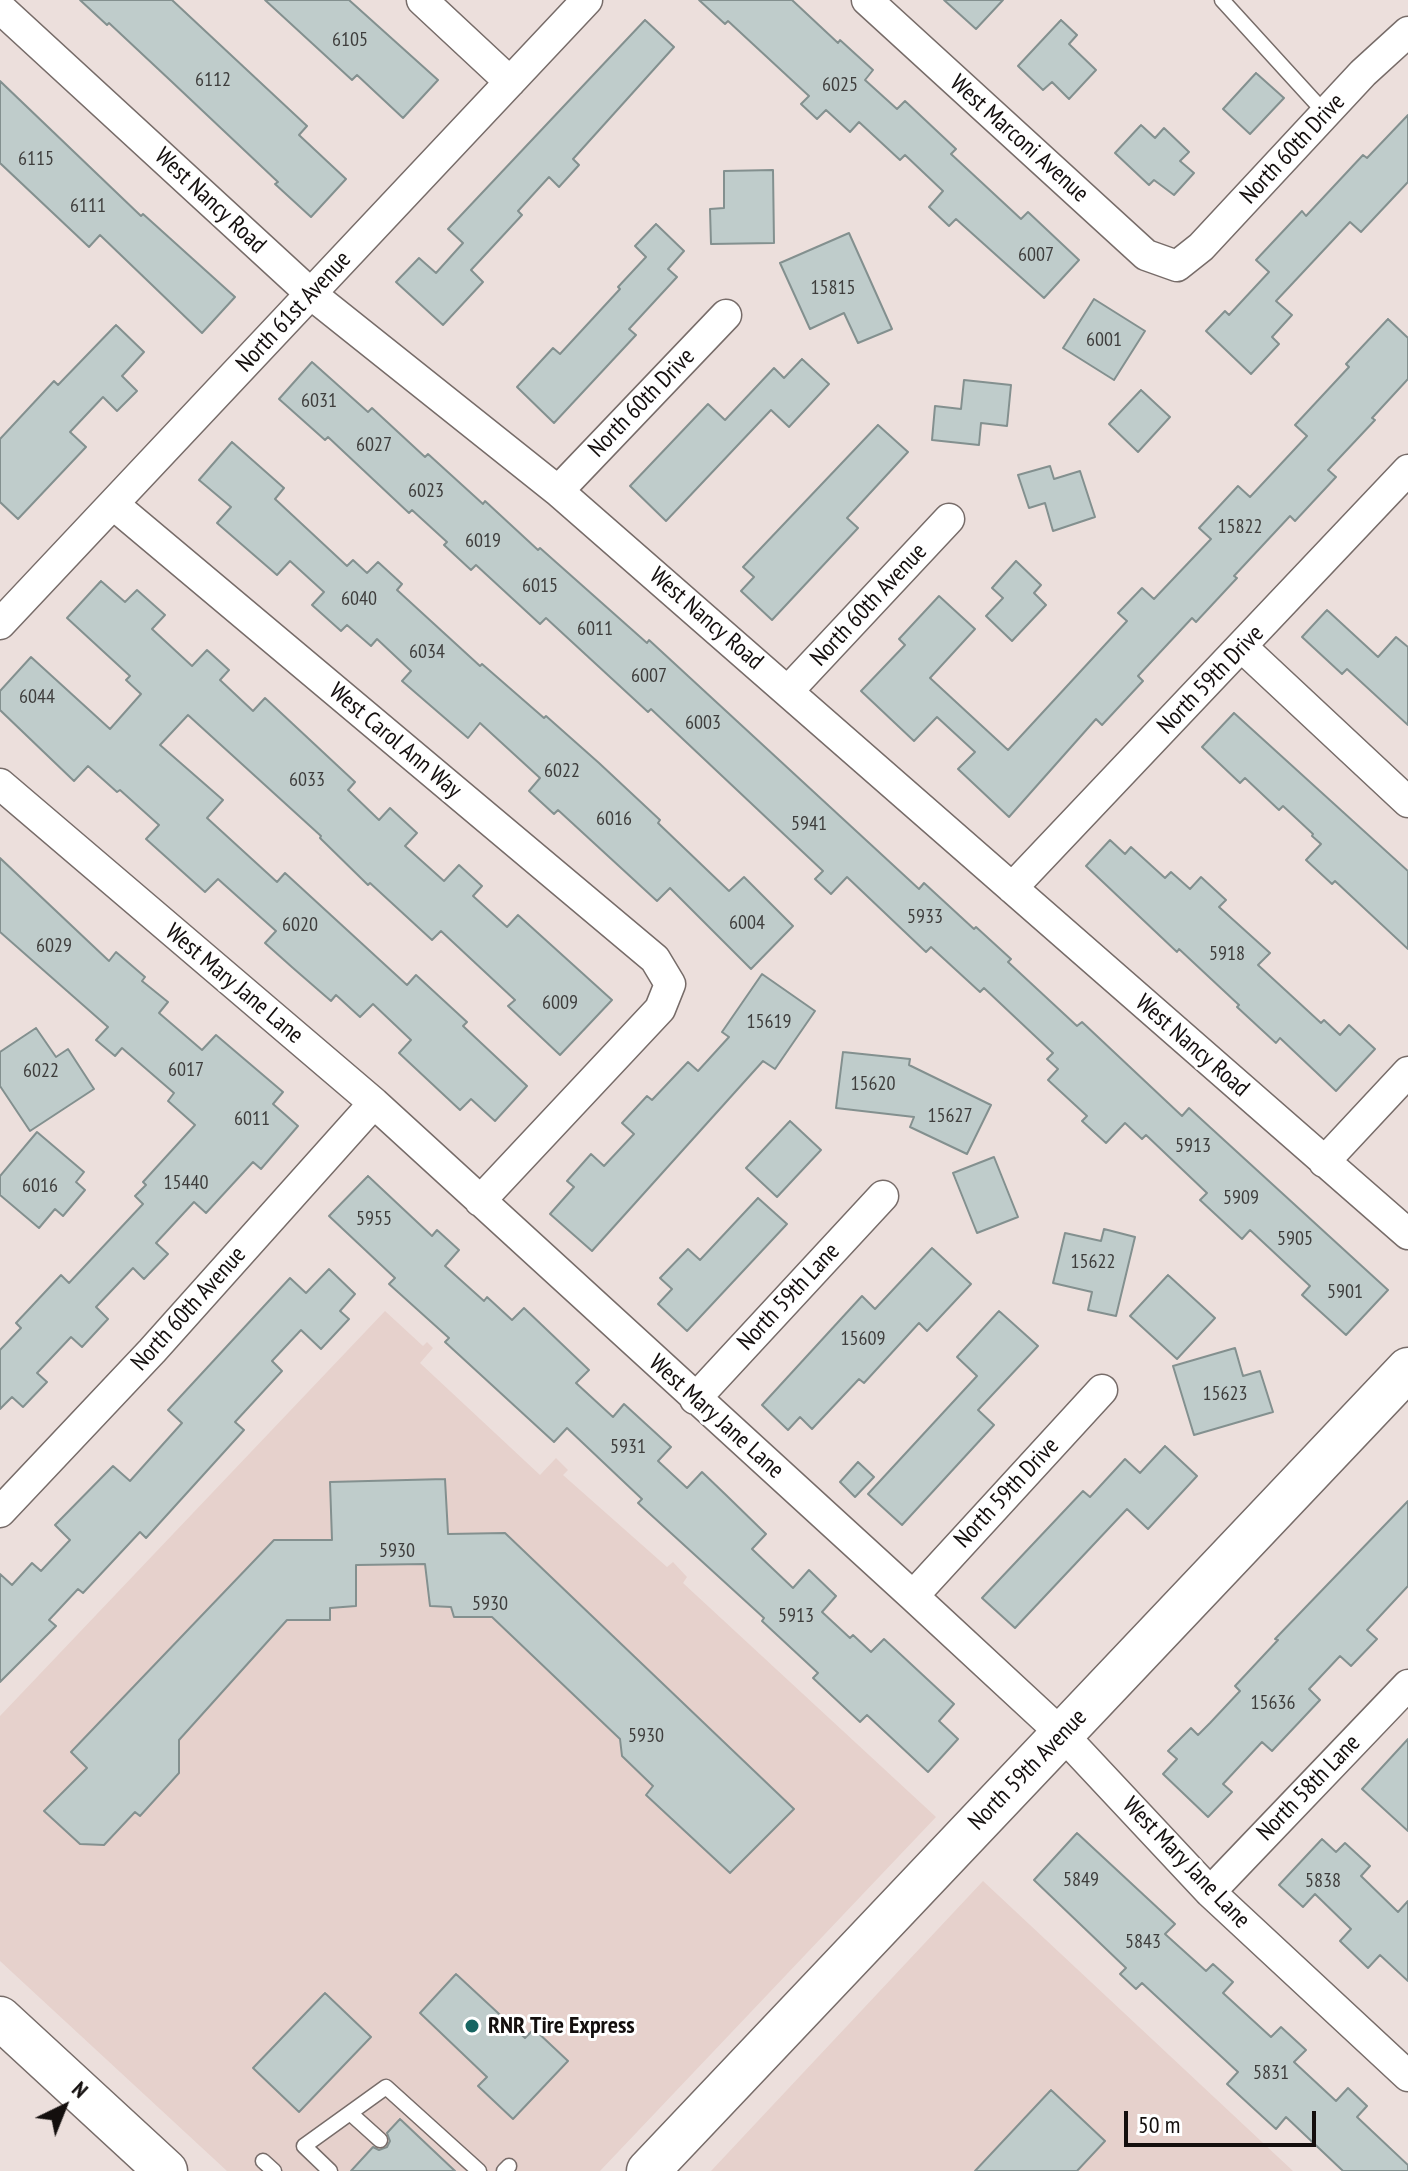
<!DOCTYPE html>
<html>
<head>
<meta charset="utf-8">
<style>
	body { margin:0 }
	#map { position:relative; width:1408px; height:2171px; overflow:hidden; background:#ecdfdc; font-family:"PT Sans Narrow",sans-serif }
	canvas { display:block }
	.north { position:absolute; left:24px; top:2067px; width:80px; height:80px; -webkit-text-stroke:6px #fff; paint-order:stroke; rotate:43deg; font-size:22px; font-weight:700; line-height:32px; text-align:center; color:#140f0e }
	.north::after { content:''; display:block; margin:auto; width:28px; height:36px; background:#140f0e; clip-path:polygon(50% 0,100% 100%,50% 72%,0 100%) }
	.scale { position:absolute; left:1124px; top:2111px; width:192px; height:36px; box-sizing:border-box; border:4px solid #140f0e; border-top:0; padding-left:10px; font-size:24px; line-height:28px; white-space:nowrap; color:#140f0e; -webkit-text-stroke:6px #fff; paint-order:stroke }
</style>
</head>
<body>
<div id="map">
<canvas width="1408" height="2171"></canvas>
<div class="north">N</div>
<div class="scale">50 m</div>
</div>
<script>
const ctx = document.querySelector('canvas').getContext('2d');
ctx.lineJoin = 'round';
function fillPath(path, color) { ctx.fillStyle = color; ctx.fill(path, 'evenodd'); }
const shape = rows => new Path2D(rows.map(r => 'M' + r).join(''));
function stroke(path, color, width, dash) { ctx.strokeStyle = color; ctx.lineWidth = width; ctx.lineCap = dash ? 'butt' : 'round'; ctx.setLineDash(dash || []); ctx.stroke(path); }
function label(font, color, halo, rows, align = 'center') {
  ctx.font = font + ' "PT Sans Narrow",sans-serif'; ctx.lineWidth = 6; ctx.setLineDash([]); ctx.textBaseline = 'middle'; ctx.strokeStyle = halo; ctx.fillStyle = color; for (const [text, x, y, turn = 0] of rows) {
    ctx.save(); ctx.translate(x, y); ctx.rotate((+turn || 0) * Math.PI / 180); ctx.textAlign = isNaN(turn) ? turn : align; if (halo) ctx.strokeText(text, 0, 0); ctx.fillText(text, 0, 0); ctx.restore();
  }
}
fillPath(shape([
	[385,1311,423,1346,427,1342,433,1348,420,1363,540,1475,556,1458,568,1470,563,1475,667,1567,673,1562,687,1577,683,1583,936,1817,600,2171,227,2171,0,1961,0,1716],
	[983,1881,1293,2171,711,2171]
]), '#e6d1cc');
const building = shape([
	[80,0,172,0,307,126,299,135,346,179,311,217,275,184,278,182,171,81,109,23,107,25,80,0],
	[265,0,349,0,438,80,403,118,357,75,352,80,265,0],
	[699,0,792,0,838,43,840,40,873,70,865,80,897,109,905,101,956,149,951,154,1021,219,1028,212,1079,260,1044,298,956,219,949,226,929,207,943,191,905,155,900,160,859,122,850,132,826,110,817,119,801,104,809,96,728,21,725,24,699,0],
	[944,0,1003,0,976,29,944,0],
	[645,20,674,47,573,159,579,165,559,187,549,177,518,211,522,215,471,270,483,282,443,325,396,282,419,258,436,273,463,243,448,229,645,20],
	[1061,20,1077,35,1069,44,1096,70,1069,99,1052,82,1043,90,1018,66,1061,20],
	[1256,73,1284,98,1250,134,1223,109,1256,73],
	[0,81,141,216,143,214,235,297,202,333,100,235,89,247,0,163,0,81],
	[1408,115,1408,182,1361,232,1350,222,1276,301,1292,315,1272,337,1279,344,1251,374,1206,331,1225,311,1229,315,1269,272,1256,260,1302,211,1306,216,1363,155,1367,158,1408,115],
	[1141,125,1155,138,1164,128,1189,152,1180,161,1194,173,1174,195,1154,180,1149,185,1115,153,1141,125],
	[773,170,774,243,711,244,710,209,724,208,724,171,773,170],
	[656,224,684,251,668,269,677,277,629,329,636,335,554,423,517,387,553,348,560,354,620,289,618,287,646,257,635,246,656,224],
	[849,233,892,329,858,343,844,313,810,329,780,263,849,233],
	[1094,299,1145,331,1114,380,1063,348,1094,299],
	[1388,319,1408,338,1408,379,1372,418,1375,420,1328,470,1336,477,1295,521,1290,516,1234,576,1237,578,1196,622,1192,618,1138,676,1143,681,1102,725,1096,719,1009,817,958,769,975,752,937,717,914,741,861,691,905,645,899,639,939,596,975,629,930,678,1008,750,1127,621,1118,613,1142,588,1154,599,1211,539,1199,528,1238,486,1250,497,1307,436,1295,425,1349,367,1346,364,1388,319],
	[116,325,144,352,122,376,137,391,117,411,103,397,70,432,86,447,18,519,0,502,0,439,54,381,58,385,116,325],
	[802,359,829,384,789,427,771,410,666,521,630,486,708,404,725,420,774,368,784,378,802,359],
	[312,362,368,412,372,408,425,457,428,454,483,504,485,501,538,550,540,548,647,643,649,640,919,889,924,883,974,929,976,927,1011,959,1008,962,1077,1026,1082,1022,1182,1116,1189,1108,1388,1290,1346,1335,1302,1295,1310,1286,1250,1230,1242,1239,1200,1200,1207,1193,1146,1135,1142,1139,1125,1123,1106,1143,1082,1121,1087,1116,1048,1080,1058,1069,1047,1059,1053,1053,984,988,980,992,931,947,926,952,847,877,831,894,815,879,823,871,651,709,648,712,546,618,540,624,476,565,471,570,444,545,447,542,412,510,409,513,328,437,325,440,279,399,312,362],
	[964,380,1011,385,1007,426,981,423,979,445,932,440,935,406,961,409,964,380],
	[1141,390,1170,417,1138,452,1109,424,1141,390],
	[878,425,908,452,847,518,858,528,772,620,741,591,754,577,743,567,878,425],
	[232,442,284,488,275,499,347,566,353,560,367,573,378,562,402,584,397,590,480,666,482,664,544,718,546,716,599,763,660,820,658,823,729,891,744,877,793,926,751,969,670,888,657,901,558,810,554,814,529,791,540,778,480,723,468,738,402,681,411,671,377,639,371,646,347,625,341,631,312,605,324,592,290,561,277,575,217,523,231,507,199,480,232,442],
	[1050,466,1054,479,1080,471,1095,517,1053,531,1045,503,1029,508,1018,475,1050,466],
	[1016,561,1041,585,1034,593,1046,605,1012,641,986,616,1003,598,992,588,1016,561],
	[101,581,125,602,137,590,165,615,152,629,192,666,207,650,229,670,220,680,253,711,265,698,355,782,348,790,379,820,390,808,417,833,405,846,444,881,459,865,482,886,473,896,507,927,518,915,612,1000,560,1055,508,1006,515,1000,441,931,432,940,370,883,368,885,320,838,321,836,188,715,160,745,223,800,207,818,277,882,285,873,407,985,416,975,467,1022,463,1026,527,1086,495,1121,471,1099,460,1110,399,1053,411,1040,373,1004,360,1017,336,995,331,1001,293,968,265,943,276,931,218,879,205,892,146,839,159,825,120,790,117,792,88,766,74,781,0,710,0,691,31,657,110,729,141,694,126,680,130,676,67,618,101,581],
	[1327,610,1378,657,1396,637,1408,647,1408,725,1347,669,1342,674,1302,637,1327,610],
	[1234,713,1408,871,1408,949,1335,881,1332,884,1306,860,1321,844,1312,836,1313,834,1283,806,1279,810,1245,778,1240,783,1202,747,1234,713],
	[1110,840,1125,854,1131,847,1165,878,1171,872,1190,889,1201,877,1226,900,1219,907,1270,953,1258,965,1321,1023,1324,1020,1340,1035,1349,1025,1375,1049,1336,1091,1280,1038,1276,1043,1237,1007,1239,1005,1179,949,1177,952,1086,866,1110,840],
	[0,858,109,961,116,952,145,977,142,981,168,1002,159,1013,202,1050,216,1035,283,1092,273,1104,298,1126,261,1169,253,1162,206,1213,194,1202,156,1243,168,1254,144,1279,133,1268,96,1307,108,1319,82,1347,71,1337,37,1373,47,1382,23,1407,12,1397,0,1409,0,1350,21,1328,16,1323,61,1275,69,1283,143,1204,135,1196,146,1185,143,1182,195,1125,168,1101,174,1093,122,1048,115,1056,96,1040,108,1027,0,932,0,858],
	[762,974,815,1011,775,1069,763,1061,592,1251,550,1214,574,1187,567,1181,591,1154,604,1166,634,1134,622,1123,647,1096,652,1100,688,1062,698,1071,729,1037,722,1032,762,974],
	[36,1028,56,1057,68,1049,94,1089,30,1131,0,1086,0,1052,36,1028],
	[843,1052,910,1059,909,1065,991,1105,967,1154,910,1127,914,1117,836,1108,843,1052],
	[790,1121,821,1150,777,1197,746,1168,790,1121],
	[37,1132,84,1172,76,1182,85,1190,63,1216,55,1209,39,1228,0,1195,0,1176,37,1132],
	[994,1157,1018,1217,977,1233,953,1173,994,1157],
	[368,1176,432,1236,437,1230,459,1250,445,1266,484,1301,487,1297,512,1320,524,1308,589,1370,576,1383,613,1417,624,1404,671,1447,658,1461,687,1488,702,1472,726,1495,766,1534,752,1549,793,1588,809,1570,836,1596,822,1612,850,1638,853,1635,871,1652,884,1639,954,1704,939,1721,958,1739,928,1772,867,1715,860,1722,813,1678,818,1673,762,1621,764,1618,638,1503,642,1499,567,1428,554,1442,445,1342,449,1338,389,1284,395,1278,329,1216,368,1176],
	[758,1198,787,1224,687,1331,658,1304,672,1289,660,1278,688,1249,700,1260,758,1198],
	[1104,1229,1135,1237,1116,1316,1088,1310,1092,1292,1053,1283,1065,1233,1101,1241,1104,1229],
	[932,1248,971,1284,927,1331,919,1323,864,1383,859,1379,812,1429,800,1417,788,1430,762,1405,862,1296,875,1309,932,1248],
	[329,1269,355,1294,340,1311,349,1319,321,1349,301,1330,272,1361,282,1371,235,1422,244,1430,146,1538,140,1532,83,1593,78,1589,49,1620,56,1626,0,1682,0,1574,12,1585,32,1563,41,1571,70,1540,55,1525,113,1466,130,1481,182,1423,168,1410,290,1278,306,1293,329,1269],
	[1168,1275,1215,1318,1177,1359,1130,1316,1168,1275],
	[999,1311,1038,1346,978,1410,994,1425,902,1525,868,1494,977,1376,957,1357,999,1311],
	[1235,1348,1243,1376,1260,1371,1273,1412,1194,1435,1173,1366,1235,1348],
	[1165,1446,1197,1476,1148,1529,1127,1509,1015,1628,982,1598,1083,1491,1090,1497,1125,1459,1140,1473,1165,1446],
	[858,1462,874,1477,855,1497,840,1482,858,1462],
	[445,1479,448,1534,505,1533,794,1809,730,1873,646,1795,653,1786,622,1756,620,1739,492,1617,454,1617,451,1607,430,1606,425,1564,356,1565,356,1606,330,1608,330,1620,287,1620,179,1740,179,1773,140,1816,135,1812,104,1845,80,1844,44,1811,87,1768,71,1752,274,1540,332,1540,330,1482,445,1479],
	[1408,1501,1408,1586,1367,1630,1377,1639,1351,1666,1340,1656,1309,1689,1320,1700,1272,1751,1262,1742,1223,1784,1232,1792,1208,1817,1163,1774,1177,1759,1168,1751,1191,1728,1198,1735,1210,1723,1240,1691,1235,1686,1278,1640,1275,1639,1408,1501],
	[1408,1739,1408,1831,1362,1789,1408,1739],
	[1077,1833,1175,1924,1165,1934,1206,1971,1213,1964,1233,1982,1223,1993,1271,2037,1281,2027,1306,2050,1294,2062,1336,2101,1348,2088,1367,2106,1357,2117,1408,2165,1408,2171,1343,2171,1286,2117,1276,2129,1227,2084,1238,2072,1142,1983,1136,1989,1120,1974,1126,1968,1034,1880,1077,1833],
	[1322,1839,1336,1852,1345,1843,1370,1866,1361,1876,1398,1912,1408,1901,1408,1981,1380,1955,1368,1968,1340,1941,1351,1929,1315,1894,1303,1907,1279,1885,1322,1839],
	[456,1974,525,2038,534,2029,568,2061,513,2119,478,2086,487,2077,420,2013,456,1974],
	[325,1993,371,2037,299,2112,253,2068,325,1993],
	[1051,2090,1105,2141,1077,2171,975,2171,1051,2090],
	[400,2119,455,2171,351,2171,373,2147,379,2150,387,2147,390,2141,387,2133,400,2119]
]);
fillPath(building, '#bfcccb');
stroke(building, '#83908f', 2);
const lane = shape([
	[1222,0,1326,114],
	[350,2113,380,2140],
	[263,2161,274,2171],
	[330,2171,304,2146,386,2087,479,2171],
	[504,2171,509,2166]
]);
const street = shape([
	[422,0,510,82],
	[867,0,1146,255,1177,266,1201,247,1363,73,1408,32],
	[0,8,311,294,558,491,1408,1234],
	[558,491,726,315],
	[113,504,655,959,670,984,660,1009,480,1201],
	[0,624,587,0],
	[1242,647,1408,802],
	[788,691,949,519],
	[0,784,374,1103,913,1596,1062,1734,1210,1892,1408,2076],
	[1012,888,1408,470],
	[1324,1162,1408,1072],
	[695,1399,883,1196],
	[0,1512,152,1351,374,1103],
	[913,1596,1102,1390],
	[1210,1892,1408,1685]
]);
const secondary = shape([
	[0,2018,166,2171],
	[648,2171,1408,1369]
]);
stroke(lane, '#776c69', 17);
stroke(street, '#776c69', 33);
stroke(secondary, '#776c69', 45);
stroke(lane, '#fff', 14);
stroke(street, '#fff', 30);
stroke(secondary, '#fff', 42);
for (const [x, y, r, color] of [
	[472,2026,8,"#176562"]
]) { const dot = new Path2D(); dot.arc(x, y, r, 0, 2 * Math.PI); ctx.fillStyle = color; ctx.fill(dot); stroke(dot, '#fff', 3); }
label('20px', '#3f3e3d', null, [
	["6105",350,40],
	["6112",213,80],
	["6025",840,85],
	["6115",36,159],
	["6111",88,206],
	["6007",1036,255],
	["15815",833,288],
	["6001",1104,340],
	["6031",319,401],
	["6027",374,445],
	["6023",426,491],
	["15822",1240,527],
	["6019",483,541],
	["6015",540,586],
	["6040",359,599],
	["6011",595,629],
	["6034",427,652],
	["6007",649,676],
	["6044",37,697],
	["6003",703,723],
	["6022",562,771],
	["6033",307,780],
	["6016",614,819],
	["5941",809,824],
	["5933",925,917],
	["6004",747,923],
	["6020",300,925],
	["6029",54,946],
	["5918",1227,954],
	["6009",560,1003],
	["15619",769,1022],
	["6017",186,1070],
	["6022",41,1071],
	["15620",873,1084],
	["15627",950,1116],
	["6011",252,1119],
	["5913",1193,1146],
	["15440",186,1183],
	["6016",40,1186],
	["5909",1241,1198],
	["5955",374,1219],
	["5905",1295,1239],
	["15622",1093,1262],
	["5901",1345,1292],
	["15609",863,1339],
	["15623",1225,1394],
	["5931",628,1447],
	["5930",397,1551],
	["5930",490,1604],
	["5913",796,1616],
	["15636",1273,1703],
	["5930",646,1736],
	["5849",1081,1880],
	["5838",1323,1881],
	["5843",1143,1942],
	["5831",1271,2073]
]);
label('24px', '#140f0e', '#fff', [
	["West Marconi Avenue",1019,139,42],
	["North 60th Drive",1293,149,-47],
	["West Nancy Road",210,201,43],
	["North 61st Avenue",294,312,-47],
	["North 60th Drive",642,403,-46],
	["North 60th Avenue",869,605,-47],
	["West Nancy Road",706,619,41],
	["North 59th Drive",1211,680,-46],
	["West Carol Ann Way",395,741,40],
	["West Mary Jane Lane",234,984,40],
	["West Nancy Road",1192,1046,41],
	["North 59th Lane",789,1297,-47],
	["North 60th Avenue",189,1309,-48],
	["West Mary Jane Lane",716,1417,42],
	["North 59th Drive",1007,1493,-47],
	["North 59th Avenue",1028,1770,-46],
	["North 58th Lane",1309,1788,-46],
	["West Mary Jane Lane",1186,1863,46]
]);
label('bold 24px', '#140f0e', '#fff', [
	["RNR Tire Express",488,2026]
], 'left');
</script>
</body>
</html>
